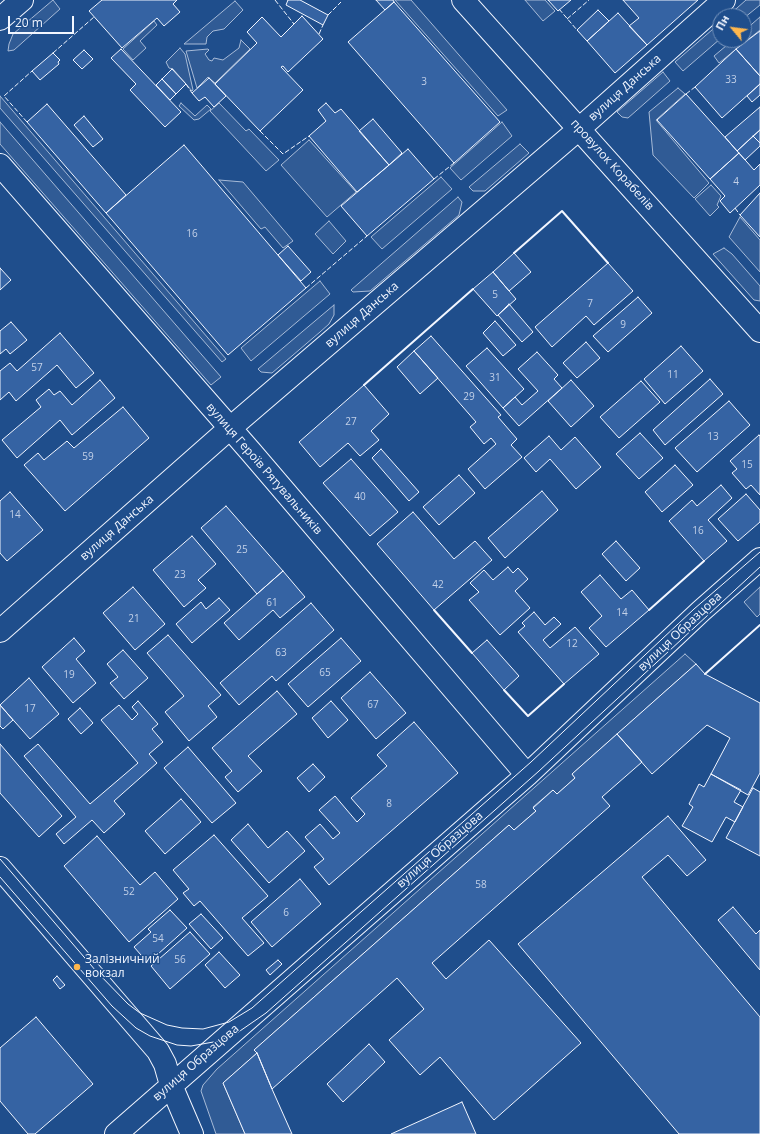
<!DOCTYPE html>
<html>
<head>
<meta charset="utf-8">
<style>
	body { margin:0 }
	#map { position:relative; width:760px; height:1134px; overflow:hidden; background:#1f4e8c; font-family:"Open Sans",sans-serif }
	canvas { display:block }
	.north { position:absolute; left:712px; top:8px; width:40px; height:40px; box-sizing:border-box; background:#1f4e8c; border:1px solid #7391ba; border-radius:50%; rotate:299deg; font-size:11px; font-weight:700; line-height:16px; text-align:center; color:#f2f6ff }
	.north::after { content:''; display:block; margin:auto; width:14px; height:18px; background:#ffb74d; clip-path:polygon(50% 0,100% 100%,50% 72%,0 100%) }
	.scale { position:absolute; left:8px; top:16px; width:66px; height:18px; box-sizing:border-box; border:2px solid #f2f6ff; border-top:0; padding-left:5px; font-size:12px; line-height:14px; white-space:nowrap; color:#f2f6ff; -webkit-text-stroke:3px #1f4e8c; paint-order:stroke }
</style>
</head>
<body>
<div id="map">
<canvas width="760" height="1134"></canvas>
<div class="north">Пн</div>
<div class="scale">20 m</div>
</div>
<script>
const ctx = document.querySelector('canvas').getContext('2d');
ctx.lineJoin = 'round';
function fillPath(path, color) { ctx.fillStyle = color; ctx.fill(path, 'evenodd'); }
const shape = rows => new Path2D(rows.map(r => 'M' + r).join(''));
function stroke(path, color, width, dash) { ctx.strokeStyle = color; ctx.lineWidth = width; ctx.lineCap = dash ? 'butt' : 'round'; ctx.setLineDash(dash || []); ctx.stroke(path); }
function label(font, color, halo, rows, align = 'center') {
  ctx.font = font + ' "Open Sans",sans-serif'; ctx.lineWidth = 3; ctx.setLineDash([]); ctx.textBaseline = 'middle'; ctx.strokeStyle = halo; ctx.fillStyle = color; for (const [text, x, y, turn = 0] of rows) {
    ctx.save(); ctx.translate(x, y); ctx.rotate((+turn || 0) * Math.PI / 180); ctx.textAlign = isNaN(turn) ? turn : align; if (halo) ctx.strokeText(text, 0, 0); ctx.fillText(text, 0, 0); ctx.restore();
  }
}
const built = shape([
	[53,0,60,9,14,50,8,51,9,44,13,34,53,0],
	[395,0,411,0,507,110,498,116,395,0],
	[525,0,545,0,555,11,543,21,525,0],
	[746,0,760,0,760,5,744,18,744,16,728,16,746,0],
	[235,1,243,10,224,29,213,31,207,37,206,44,184,44,235,1],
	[760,17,760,30,719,63,714,56,733,40,744,40,744,31,760,17],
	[154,21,157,25,140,41,146,48,133,60,123,49,154,21],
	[720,23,720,39,683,71,675,62,720,23],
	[241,40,250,49,215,83,208,77,197,88,186,51,208,49,209,50,205,54,209,60,212,61,214,58,223,60,239,48,241,40],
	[180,48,185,54,193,90,192,91,173,69,169,68,166,62,180,48],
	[663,72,670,81,628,118,622,117,617,112,663,72],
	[678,88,685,94,656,120,709,183,694,198,653,155,649,112,678,88],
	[0,96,226,359,222,362,0,108,0,96],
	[181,103,195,116,207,105,211,109,199,119,194,120,179,106,181,103],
	[219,103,246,131,249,129,279,160,266,171,210,111,219,103],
	[0,122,221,377,211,385,0,144,0,122],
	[502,122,512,136,461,180,450,168,502,122],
	[309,140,356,192,327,217,281,165,309,140],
	[520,144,529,153,485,191,473,191,469,187,520,144],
	[441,177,452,189,382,249,371,237,441,177],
	[219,180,243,182,293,241,283,248,265,227,261,229,219,180],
	[711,185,721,196,717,205,719,207,710,216,695,199,711,185],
	[458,197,462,202,459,215,370,291,353,292,351,290,458,197],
	[740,217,760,240,760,272,729,237,740,217],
	[329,221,346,241,333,254,315,234,329,221],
	[724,248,732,254,760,286,760,301,754,300,713,254,724,248],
	[320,281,330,294,251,361,241,348,320,281],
	[334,305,334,315,329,324,320,332,272,373,261,372,258,369,334,305],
	[760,587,760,614,757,617,744,602,760,587],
	[685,654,696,664,572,774,575,778,557,794,553,790,533,807,536,811,514,830,509,825,254,1050,257,1053,223,1083,245,1134,216,1134,201,1091,203,1085,217,1069,685,654]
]);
fillPath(built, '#305b95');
stroke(built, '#a8bbd7', 1);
const building = shape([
	[102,0,177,0,173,4,180,12,164,26,157,18,122,48,89,11,102,0],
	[288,0,300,0,328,15,323,25,286,5,288,0],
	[376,0,393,0,394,2,385,10,376,0],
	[548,0,571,0,558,11,548,0],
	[623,0,698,0,647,45,629,26,639,18,623,0],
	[394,2,500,122,454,163,348,42,394,2],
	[598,10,609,21,587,41,577,30,598,10],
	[618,13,647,45,615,73,587,41,618,13],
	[302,16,323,39,288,72,283,66,281,67,303,90,260,131,215,84,257,43,247,32,262,17,281,37,302,16],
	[760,31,760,76,736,49,760,31],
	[121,49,181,112,165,127,130,90,136,84,111,58,121,49],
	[736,49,760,76,760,84,722,118,695,87,736,49],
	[84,50,93,59,82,69,73,60,84,50],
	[53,53,60,60,58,62,59,64,40,80,32,71,53,53],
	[172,69,186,84,176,94,162,79,172,69],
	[209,78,226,96,214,107,205,97,199,101,192,93,209,78],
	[162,79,176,94,170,100,156,85,162,79],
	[760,84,760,95,752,102,747,96,760,84],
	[686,94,739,153,710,179,657,120,686,94],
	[326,103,335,113,341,109,389,165,357,192,309,136,326,121,318,110,326,103],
	[47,104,126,195,106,213,27,122,47,104],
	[760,107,760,130,737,151,725,137,760,107],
	[84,116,103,139,93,147,74,125,84,116],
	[373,119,402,153,389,165,359,131,373,119],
	[760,130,760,143,753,136,760,130],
	[753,136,760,143,760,146,745,160,737,151,753,136],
	[184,145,306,288,228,355,106,213,184,145],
	[408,149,434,179,367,236,341,206,408,149],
	[739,153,754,170,760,164,760,185,730,213,720,201,725,196,710,179,739,153],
	[760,193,760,237,740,215,760,193],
	[288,246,311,272,301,281,278,255,288,246],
	[514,253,531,272,509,291,493,272,514,253],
	[608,263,633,291,594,325,586,316,552,347,535,327,608,263],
	[0,268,11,280,0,290,0,268],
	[493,272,516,299,497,316,473,289,493,272],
	[638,297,652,313,608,352,593,336,638,297],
	[509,304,533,332,522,342,498,315,509,304],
	[495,321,516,345,503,356,483,333,495,321],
	[11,322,27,340,10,354,6,349,0,354,0,331,11,322],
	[60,333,94,373,76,388,57,365,16,401,9,392,0,400,0,371,10,363,17,371,60,333],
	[431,336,501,415,498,417,517,439,511,445,522,457,485,489,468,469,496,444,491,438,484,444,470,427,476,422,414,351,431,336],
	[586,342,600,358,577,378,563,363,586,342],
	[681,346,703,371,665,404,644,379,681,346],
	[487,348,524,389,503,408,466,366,487,348],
	[414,351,438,378,420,394,397,367,414,351],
	[537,352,558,375,554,379,562,388,519,426,503,408,515,397,522,405,538,391,518,369,537,352],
	[710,379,723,394,665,445,653,430,710,379],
	[100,380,115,398,72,435,60,420,17,458,2,440,41,407,36,400,49,389,54,395,60,391,72,405,100,380],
	[571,380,594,406,571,427,548,401,571,380],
	[641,381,660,402,619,438,600,417,641,381],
	[364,385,389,414,371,431,379,440,360,456,348,443,320,467,299,442,364,385],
	[729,401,750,425,697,472,675,448,729,401],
	[123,407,149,438,65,511,24,465,38,453,44,460,67,441,74,448,123,407],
	[640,433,663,458,639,479,616,454,640,433],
	[759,435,760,436,760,495,751,485,746,489,732,473,737,469,730,461,759,435],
	[549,436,561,450,575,437,601,467,576,489,550,459,536,472,524,458,549,436],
	[381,449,419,492,409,501,372,458,381,449],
	[351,459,398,512,370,536,323,483,351,459],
	[675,465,693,485,662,512,645,492,675,465],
	[459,475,475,493,439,525,423,507,459,475],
	[721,485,732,498,708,520,727,541,704,561,669,521,692,500,697,506,721,485],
	[542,491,558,510,505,558,488,538,542,491],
	[10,492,43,530,7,561,0,553,0,501,10,492],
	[746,494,760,510,760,522,738,541,718,519,746,494],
	[226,506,283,571,257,594,201,528,226,506],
	[413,512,454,559,475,541,492,560,434,610,377,544,413,512],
	[192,536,216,564,198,580,206,588,184,607,153,570,192,536],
	[616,541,640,568,626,581,602,554,616,541],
	[508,567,513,573,518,568,528,579,515,591,530,608,500,635,469,600,479,592,470,583,484,570,493,580,508,567],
	[283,571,305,597,280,618,273,610,239,640,224,623,283,571],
	[600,575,621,599,632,590,649,610,606,647,589,628,602,616,581,592,600,575],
	[133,587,165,624,135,650,103,613,133,587],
	[219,598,230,610,192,643,176,624,201,602,206,609,219,598],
	[311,603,334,630,276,681,272,676,239,705,220,683,311,603],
	[534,612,545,625,554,617,561,624,543,640,550,648,575,627,599,654,564,684,518,632,525,626,522,623,534,612],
	[168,635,221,695,208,706,217,717,189,741,165,712,184,696,147,653,168,635],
	[74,638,85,651,76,659,96,683,73,703,42,667,74,638],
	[341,638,361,661,308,707,288,684,341,638],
	[487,640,519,676,504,690,472,653,487,640],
	[123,650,148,678,124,699,110,683,118,677,107,664,123,650],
	[696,664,705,674,760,703,760,773,748,795,711,774,730,738,707,725,652,774,617,734,696,664],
	[370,672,406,713,376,739,341,698,370,672],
	[29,678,59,714,30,739,0,705,29,678],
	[277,691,297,714,248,756,262,771,238,792,225,777,232,771,212,748,277,691],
	[138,701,158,724,152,729,163,742,149,754,157,763,114,801,125,814,104,833,92,820,64,844,56,834,76,817,24,756,38,744,90,804,138,763,101,720,119,705,132,720,138,714,132,707,138,701],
	[331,701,348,720,328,738,312,718,331,701],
	[0,705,13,720,3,729,0,726,0,705],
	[80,708,93,723,81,734,68,719,80,708],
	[414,722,458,773,329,885,314,867,324,859,305,837,320,824,333,839,340,833,319,810,335,796,357,822,365,814,351,798,387,766,377,755,414,722],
	[617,734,642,762,602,797,610,806,432,963,446,979,489,940,581,1043,494,1120,440,1057,420,1075,389,1040,424,1009,397,978,272,1089,257,1053,254,1050,509,825,514,830,536,811,533,808,553,790,557,794,575,778,572,774,617,734],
	[0,744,62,816,39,837,0,793,0,744],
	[188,747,236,803,212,823,164,768,188,747],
	[313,764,325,777,309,792,297,778,313,764],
	[711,774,741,790,734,802,743,807,735,822,726,817,712,842,682,826,693,807,689,804,699,784,704,787,711,774],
	[753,788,760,792,760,856,726,838,753,788],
	[181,799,201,822,165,854,145,831,181,799],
	[668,816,706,860,687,876,668,855,642,877,760,1017,760,1134,679,1134,518,944,668,816],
	[248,824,268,848,287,831,305,851,269,883,231,840,248,824],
	[214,835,268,896,242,918,264,943,248,956,200,901,194,906,183,893,189,889,173,870,214,835],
	[97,836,140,885,155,872,178,899,129,942,64,866,97,836],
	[300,879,321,904,272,947,251,922,300,879],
	[733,907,756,934,760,930,760,970,718,920,733,907],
	[170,910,187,928,148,963,134,947,151,932,148,929,170,910],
	[201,914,223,938,211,949,189,924,201,914],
	[190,932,210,954,170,989,151,966,190,932],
	[219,952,240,975,225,988,205,965,219,952],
	[278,960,282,964,270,975,266,970,278,960],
	[57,976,65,985,60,989,53,980,57,976],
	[36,1017,93,1084,35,1134,28,1134,0,1101,0,1048,36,1017],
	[369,1044,385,1062,343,1102,327,1084,369,1044],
	[257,1053,272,1089,292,1134,245,1134,223,1083,257,1053],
	[462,1102,476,1134,391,1134,462,1102]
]);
fillPath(building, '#3563a3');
stroke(building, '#f2f6ff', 1);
const minor = shape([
	[463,0,760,331],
	[0,165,251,452,527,775],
	[0,631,229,429,579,129,724,0],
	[0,868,158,1051,165,1064,171,1085,192,1134],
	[116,1134,527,775,701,611,760,559]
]);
const major = shape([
	[0,19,22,0]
]);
stroke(minor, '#f2f6ff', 24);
stroke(major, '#f2f6ff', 24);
stroke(minor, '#1f4e8c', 22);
stroke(major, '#1f4e8c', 22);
stroke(shape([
	[0,859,96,971,128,1004,140,1013,167,1025,182,1028,203,1029,229,1022,252,1008,531,762,694,609,760,552],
	[0,877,112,1006,136,1028,150,1036,177,1045,191,1046,219,1041,237,1033,266,1013,539,771,760,567]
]), '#f2f6ff', 1);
stroke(shape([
	[275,0,294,24],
	[559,9,577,30],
	[328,15,341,2],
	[567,19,589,0],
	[319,34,323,25],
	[53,53,94,17],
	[186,84,192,93],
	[686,94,695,87],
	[27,122,4,96,32,71],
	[260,131,283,154,309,136],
	[434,179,454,163],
	[735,208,740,215],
	[306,288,367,236]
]), '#f2f6ff', 1, [5, 2]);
stroke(shape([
	[514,253,562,211,608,263],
	[364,385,473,289],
	[434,610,472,653],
	[649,610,704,561],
	[705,674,760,625],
	[504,690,528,716,564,684]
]), '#f2f6ff', 2);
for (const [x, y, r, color] of [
	[77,967,4,"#ffb74d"]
]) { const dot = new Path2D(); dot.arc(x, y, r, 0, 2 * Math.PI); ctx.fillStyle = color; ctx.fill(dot); stroke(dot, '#1f4e8c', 1.5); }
label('10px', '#c3d1e8', null, [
	["33",731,80],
	["3",424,82],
	["4",736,182],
	["16",192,234],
	["5",495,295],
	["7",590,304],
	["9",623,325],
	["57",37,368],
	["11",673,375],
	["31",495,378],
	["29",469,397],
	["27",351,422],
	["13",713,437],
	["59",88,457],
	["15",747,465],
	["40",360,497],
	["14",15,515],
	["16",698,531],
	["25",242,550],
	["23",180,575],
	["42",438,585],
	["61",272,603],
	["14",622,613],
	["21",134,619],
	["12",572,644],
	["63",281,653],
	["65",325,673],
	["19",69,675],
	["67",373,705],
	["17",30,709],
	["8",389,804],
	["58",481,885],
	["52",129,892],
	["6",286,913],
	["54",158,939],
	["56",180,960]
]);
label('12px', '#f2f6ff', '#1f4e8c', [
	["вулиця Данська",625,88,-42],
	["провулок Корабелів",612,165,48],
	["вулиця Данська",362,315,-41],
	["вулиця Героїв Рятувальників",264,469,49],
	["вулиця Данська",117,528,-41],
	["вулиця Образцова",680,632,-43],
	["вулиця Образцова",440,850,-41],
	["вулиця Образцова",196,1063,-41]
]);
label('12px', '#f2f6ff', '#1f4e8c', [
	["Залізничний",85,960],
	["вокзал",85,974]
], 'left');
</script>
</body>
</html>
